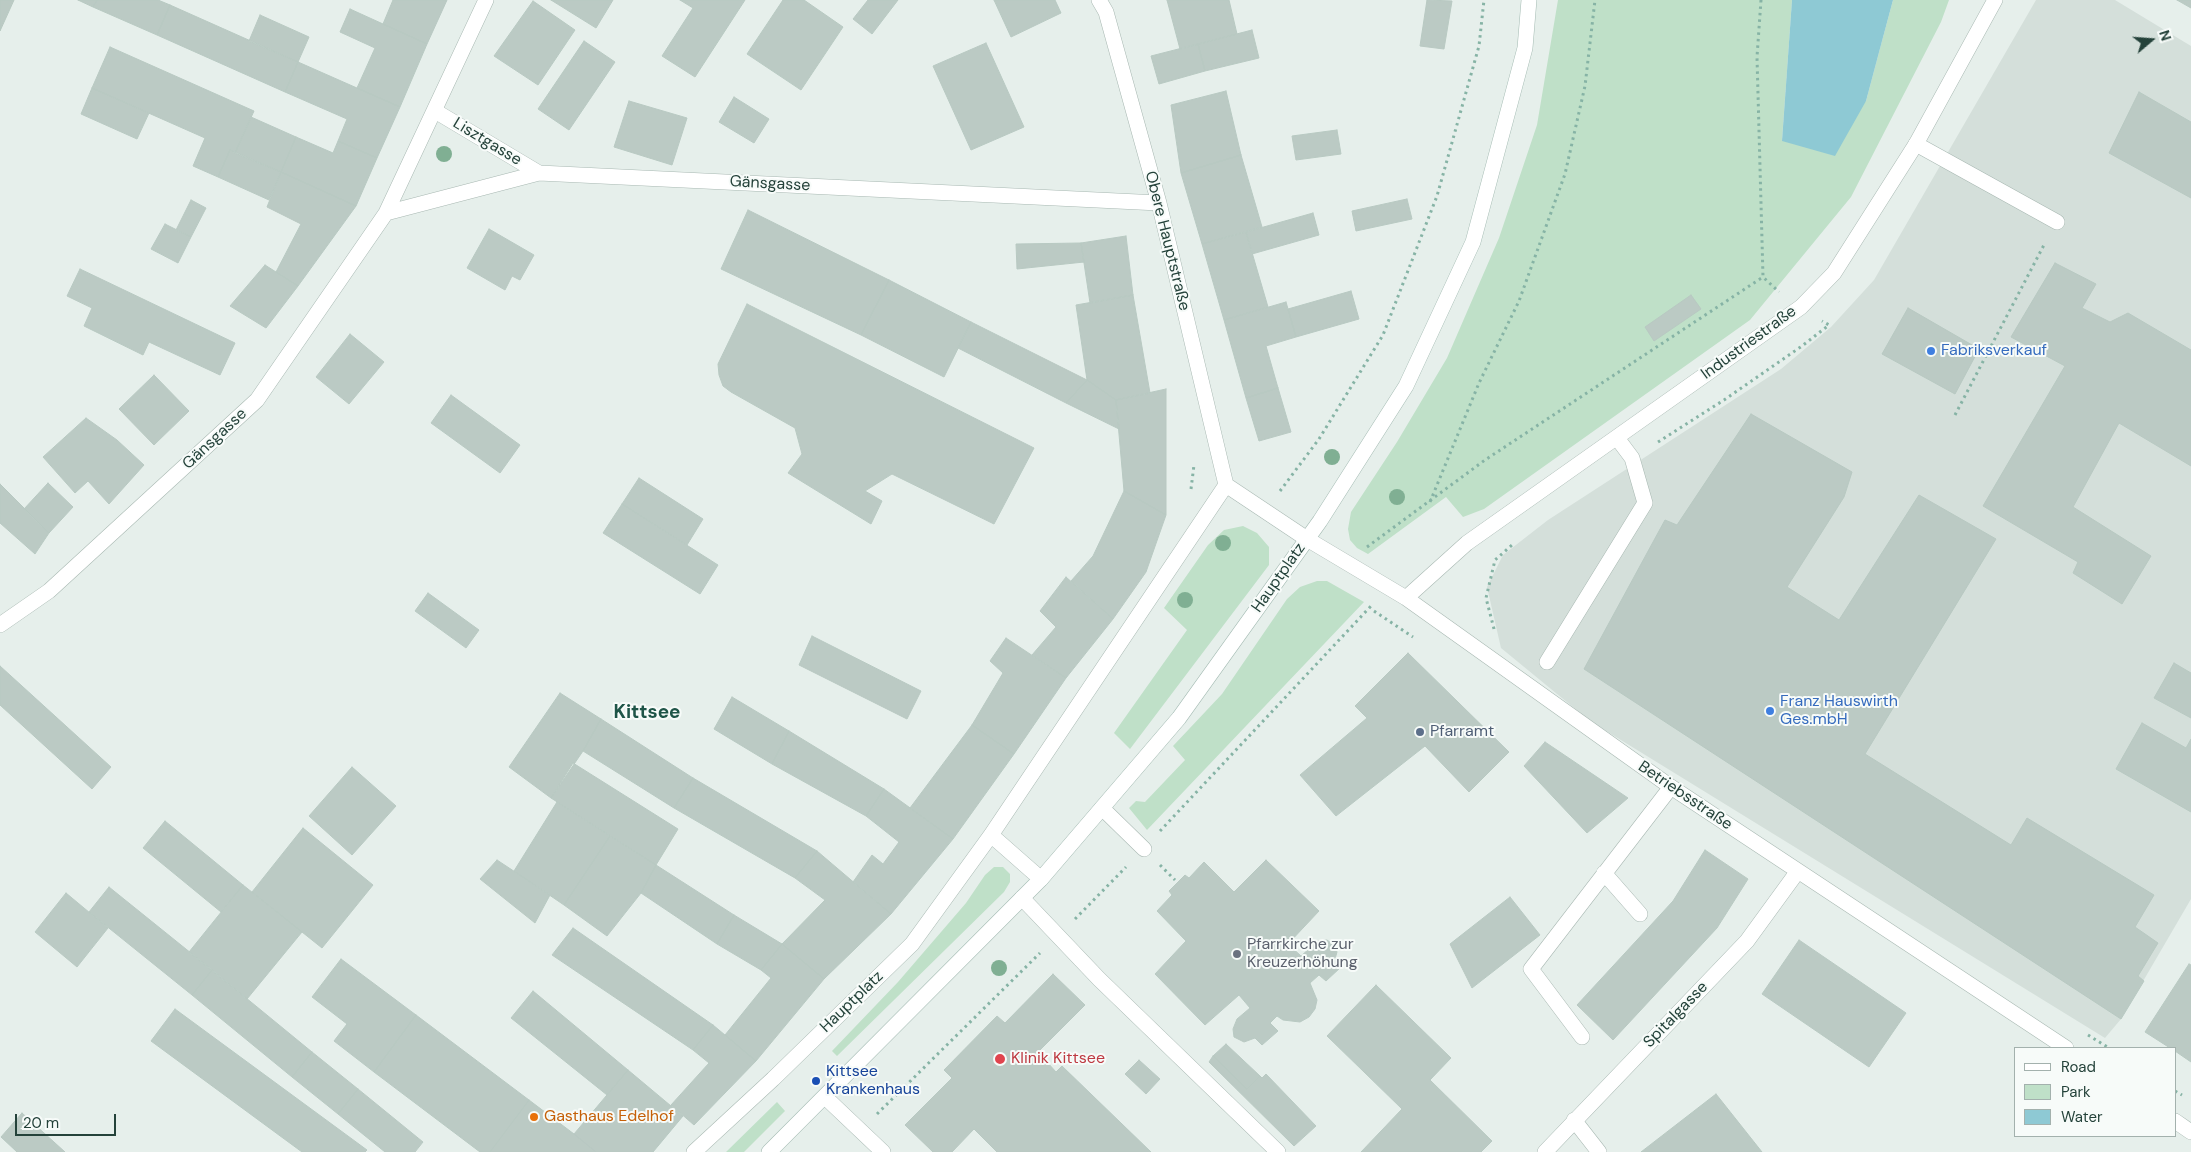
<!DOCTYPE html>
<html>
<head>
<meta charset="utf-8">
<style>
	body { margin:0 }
	#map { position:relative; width:2191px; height:1152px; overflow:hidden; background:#e6efeb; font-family:"DM Sans",sans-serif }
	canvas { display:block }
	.legend { position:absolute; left:2014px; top:1047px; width:162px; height:90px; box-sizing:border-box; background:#f7fbf9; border:1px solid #a3b1ad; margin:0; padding:6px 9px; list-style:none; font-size:15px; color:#24423a }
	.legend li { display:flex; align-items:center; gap:10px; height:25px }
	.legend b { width:25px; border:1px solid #a3b1ad }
	.north { position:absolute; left:2126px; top:15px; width:50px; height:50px; -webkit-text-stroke:4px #f7fbf9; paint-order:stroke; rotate:72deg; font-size:14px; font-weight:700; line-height:20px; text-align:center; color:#24423a }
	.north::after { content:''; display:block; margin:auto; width:18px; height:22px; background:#24423a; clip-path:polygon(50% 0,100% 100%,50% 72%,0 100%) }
	.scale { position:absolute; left:15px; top:1114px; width:101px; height:22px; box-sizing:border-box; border:2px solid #24423a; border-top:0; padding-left:6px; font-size:15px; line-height:18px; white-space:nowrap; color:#24423a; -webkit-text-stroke:4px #f7fbf9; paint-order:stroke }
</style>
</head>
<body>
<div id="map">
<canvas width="2191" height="1152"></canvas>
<ul class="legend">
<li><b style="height:6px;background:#fff"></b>Road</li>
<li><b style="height:14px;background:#bfe0c8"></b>Park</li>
<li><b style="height:14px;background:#8ec9d4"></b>Water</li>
</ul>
<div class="north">N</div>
<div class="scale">20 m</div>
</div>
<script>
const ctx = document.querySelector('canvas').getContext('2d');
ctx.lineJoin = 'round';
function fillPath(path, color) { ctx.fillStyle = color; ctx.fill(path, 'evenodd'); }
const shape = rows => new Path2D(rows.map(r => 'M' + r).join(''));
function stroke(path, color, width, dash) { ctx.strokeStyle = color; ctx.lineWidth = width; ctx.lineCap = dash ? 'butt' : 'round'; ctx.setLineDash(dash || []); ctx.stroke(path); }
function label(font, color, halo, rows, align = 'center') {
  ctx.font = font + ' "DM Sans",sans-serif'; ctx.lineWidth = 4; ctx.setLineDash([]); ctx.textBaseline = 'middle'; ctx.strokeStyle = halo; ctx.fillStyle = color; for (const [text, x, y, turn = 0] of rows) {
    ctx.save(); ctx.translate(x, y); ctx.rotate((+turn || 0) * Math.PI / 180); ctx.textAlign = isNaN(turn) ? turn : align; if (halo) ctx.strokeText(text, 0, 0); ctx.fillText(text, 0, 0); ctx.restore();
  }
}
fillPath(shape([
	[2036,0,2115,0,2191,46,2191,899,2121,1019,2105,1038,1590,721,1501,648,1487,587,1503,555,1548,520,1781,369,1831,327,1874,280]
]), '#d4dfda');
fillPath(shape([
	[1558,0,1792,0,1782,141,1866,101,1893,0,1949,0,1941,22,1851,197,1750,320,1484,509,1463,517,1446,497,1368,554,1357,548,1350,540,1348,529,1351,512,1397,442,1447,358,1499,238,1537,125],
	[1243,526,1257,533,1269,547,1269,565,1130,749,1114,733,1187,630,1164,608,1208,545,1224,530],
	[1317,581,1327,581,1364,602,1147,830,1129,808,1136,801,1145,802,1185,760,1173,746,1222,694,1287,599,1300,587],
	[994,867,1003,867,1010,874,1010,882,1004,892,837,1056,832,1051,898,982,966,903,985,875],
	[777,1102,785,1111,744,1152,726,1152]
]), '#bfe0c8');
fillPath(shape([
	[1792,0,1893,0,1866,101,1835,156,1782,141]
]), '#8ec9d4');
const building = shape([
	[0,0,14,0,0,31,0,0],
	[78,0,97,0,93,7,78,0],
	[97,0,158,0,170,5,157,35,93,7,97,0],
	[393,0,447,0,427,44,383,24,393,0],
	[551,0,613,0,596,28,551,0],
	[680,0,745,0,695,77,662,56,693,8,680,0],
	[783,0,804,0,843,27,801,90,747,54,783,0],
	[868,0,898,0,872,34,853,19,868,0],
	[994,0,1055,0,1061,13,1011,37,994,0],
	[1167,0,1229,0,1237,34,1180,49,1167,0],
	[1427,0,1452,1,1444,49,1420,46,1427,0],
	[2177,0,2191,0,2191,8,2177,0],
	[533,1,575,30,538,85,494,56,533,1],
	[170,5,298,62,285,92,157,35,170,5],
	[350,9,427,44,400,107,357,88,375,48,340,32,350,9],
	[260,15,309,37,298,62,249,41,260,15],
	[1252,30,1259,58,1205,71,1198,44,1252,30],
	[584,41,615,62,569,130,538,109,584,41],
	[986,43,1024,127,971,150,933,66,986,43],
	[1198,44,1205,71,1159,84,1151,56,1198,44],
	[110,47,254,111,235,153,230,150,218,177,193,166,205,138,92,88,110,47],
	[298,62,400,107,377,158,338,141,347,119,285,92,298,62],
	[92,88,149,113,137,139,81,114,92,88],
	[1226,91,1241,155,1181,173,1171,105,1226,91],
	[2139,92,2191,122,2191,198,2109,153,2139,92],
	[734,97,769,119,754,143,719,122,734,97],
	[629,101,687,118,672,165,614,147,629,101],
	[251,117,296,137,281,172,235,153,251,117],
	[1337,130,1341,154,1296,160,1292,136,1337,130],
	[296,137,333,153,338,141,377,158,356,206,281,172,296,137],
	[230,150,281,172,269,200,218,177,230,150],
	[1241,155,1262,227,1202,244,1181,173,1241,155],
	[281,172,356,206,298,286,276,272,301,224,267,207,281,172],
	[1407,199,1412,219,1356,231,1352,211,1407,199],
	[191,200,206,208,191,237,176,230,191,200],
	[748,210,889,280,861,335,721,269,748,210],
	[1313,213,1319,235,1252,254,1246,232,1313,213],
	[165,224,191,237,178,263,151,249,165,224],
	[489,229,534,255,520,280,512,276,505,290,467,268,489,229],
	[1246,232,1268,307,1224,320,1202,244,1246,232],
	[1126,236,1133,295,1090,303,1081,243,1126,236],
	[1081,243,1084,262,1017,269,1016,244,1081,243],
	[2055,263,2096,284,2082,308,2110,322,2128,313,2191,350,2191,466,2119,423,2073,507,2151,556,2122,604,2073,573,2078,562,1983,506,2065,366,2011,337,2055,263],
	[265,265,298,286,266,328,230,306,265,265],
	[80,269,235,343,220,375,149,342,143,355,84,326,92,308,67,296,80,269],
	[889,280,971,322,944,377,861,335,889,280],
	[1351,291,1359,319,1296,337,1288,309,1351,291],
	[1133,295,1150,393,1116,400,1087,380,1076,305,1133,295],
	[1691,295,1701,309,1654,341,1645,327,1691,295],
	[1286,302,1296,337,1266,346,1278,388,1246,398,1224,320,1286,302],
	[747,304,1034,448,994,524,892,474,865,491,882,501,871,524,788,473,802,454,795,428,731,392,723,386,719,375,718,364,747,304],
	[1908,308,1979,349,1955,394,1882,354,1908,308],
	[971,322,1087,380,1066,403,958,348,971,322],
	[350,334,384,362,349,404,316,377,350,334],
	[154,375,189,411,154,445,119,409,154,375],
	[1087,380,1116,400,1119,429,1066,403,1087,380],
	[1278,388,1291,432,1259,441,1246,398,1278,388],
	[1166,389,1166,515,1124,491,1116,400,1166,389],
	[451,395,520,445,500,473,431,423,451,395],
	[1751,414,1852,472,1844,497,1787,587,1839,620,1919,495,1996,539,1865,754,2011,845,2027,818,2154,895,2135,927,2158,943,2138,976,2144,981,2121,1019,1584,669,1665,520,1677,525,1751,414],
	[86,418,117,440,144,465,109,504,88,481,75,493,43,457,86,418],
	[639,478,703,519,687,545,622,504,639,478],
	[48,483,73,507,49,533,24,509,48,483],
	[0,484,49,533,35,554,0,523,0,484],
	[1124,491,1166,515,1146,572,1113,619,1071,581,1093,556,1124,491],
	[622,504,718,565,700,594,603,533,622,504],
	[1066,577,1113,619,1066,678,1032,655,1056,627,1040,611,1066,577],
	[428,593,479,630,466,648,415,611,428,593],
	[812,636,921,691,907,719,799,665,812,636],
	[1006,638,1066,678,1014,754,972,725,1003,673,990,661,1006,638],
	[1408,653,1509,752,1469,792,1425,746,1336,816,1300,775,1367,718,1355,706,1408,653],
	[2174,663,2191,673,2191,718,2154,698,2174,663],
	[0,666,111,767,92,789,0,705,0,666],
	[560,693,601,719,583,751,551,798,509,767,560,693],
	[732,697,789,731,772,764,714,729,732,697],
	[601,719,693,778,674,808,583,751,601,719],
	[2142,723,2186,748,2191,739,2191,812,2116,769,2142,723],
	[972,725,1014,754,953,839,910,808,972,725],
	[789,731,884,789,866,816,772,764,789,731],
	[1545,742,1628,798,1587,833,1524,766,1545,742],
	[573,763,678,829,656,865,551,798,573,763],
	[352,767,396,806,352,855,309,816,352,767],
	[693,778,817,851,795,878,674,808,693,778],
	[884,789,953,839,891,914,853,882,872,855,883,864,899,842,866,816,884,789],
	[557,802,610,836,564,905,514,871,557,802],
	[165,821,243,885,221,912,143,848,165,821],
	[303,828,373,885,322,948,252,892,303,828],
	[610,836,656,865,641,893,607,936,564,905,610,836],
	[1705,850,1748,879,1717,928,1613,1040,1577,1005,1673,901,1705,850],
	[817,851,891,914,824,979,782,944,825,900,795,878,817,851],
	[497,860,550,895,535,923,480,879,497,860],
	[1266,860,1319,911,1288,944,1301,956,1318,941,1327,940,1334,945,1337,952,1335,959,1341,967,1326,981,1319,975,1310,983,1317,1000,1315,1009,1309,1017,1300,1022,1283,1020,1277,1016,1270,1023,1278,1031,1262,1045,1255,1038,1244,1042,1234,1037,1233,1029,1237,1019,1250,1008,1239,995,1205,1025,1155,974,1186,941,1157,911,1172,895,1169,891,1185,875,1189,878,1204,862,1234,892,1266,860],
	[656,865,734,915,717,944,641,893,656,865],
	[243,885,302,932,247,999,189,952,243,885],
	[109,887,212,970,192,995,89,912,109,887],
	[66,893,108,928,77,967,35,932,66,893],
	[1510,897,1540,935,1472,988,1450,944,1510,897],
	[734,915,782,944,761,970,717,944,734,915],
	[573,928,713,1025,693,1050,552,955,573,928],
	[1799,940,1906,1013,1869,1067,1762,994,1799,940],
	[782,944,824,979,756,1061,725,1035,771,978,761,970,782,944],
	[341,959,416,1015,374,1072,334,1041,347,1024,312,997,341,959],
	[2189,964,2191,965,2191,1062,2175,1051,2175,1048,2170,1048,2145,1032,2189,964],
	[212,970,312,1052,292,1077,192,995,212,970],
	[1053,974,1085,1005,1038,1052,1056,1072,1062,1066,1151,1152,997,1152,974,1129,952,1152,933,1152,905,1125,952,1078,944,1070,997,1016,1005,1023,1053,974],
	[1376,985,1451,1058,1430,1080,1492,1141,1481,1152,1361,1152,1402,1109,1327,1036,1376,985],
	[533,991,628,1070,607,1095,511,1018,533,991],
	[175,1009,367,1150,365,1152,302,1152,151,1041,175,1009],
	[416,1015,529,1100,490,1152,480,1152,374,1072,416,1015],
	[713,1025,756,1061,694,1125,671,1105,709,1063,693,1050,713,1025],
	[1226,1044,1260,1076,1247,1089,1213,1056,1226,1044],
	[312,1052,358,1089,338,1114,292,1077,312,1052],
	[1213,1056,1247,1089,1260,1076,1262,1078,1266,1074,1316,1126,1294,1146,1209,1062,1213,1056],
	[1139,1060,1160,1079,1146,1094,1125,1074,1139,1060],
	[628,1070,683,1116,653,1152,596,1152,574,1134,628,1070],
	[358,1089,423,1142,415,1152,385,1152,338,1114,358,1089],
	[1716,1094,1762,1152,1641,1152,1716,1094],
	[529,1100,574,1134,596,1152,490,1152,529,1100],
	[22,1113,65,1152,17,1152,1,1137,22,1113]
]);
fillPath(building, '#bbcac4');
stroke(building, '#b8c9c2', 1);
const lane = shape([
	[1916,144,2057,222],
	[1547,662,1645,503,1632,458,1617,438],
	[1102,808,1144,849],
	[1604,873,1640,914],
	[1022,898,1099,979,1278,1152],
	[1582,1037,1531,969,1671,787],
	[825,1097,883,1152]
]);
const street = shape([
	[1099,0,1106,12,1159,203,1226,485],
	[435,111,539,173],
	[386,213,539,173,1159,203],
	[1226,485,1307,539,1406,598,1671,787,2066,1048],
	[1406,598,1467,543,1801,307,1834,273,1916,144,1995,0],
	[0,625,49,591,257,400,386,213,486,0],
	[991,835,1041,879],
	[1574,1120,1599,1152],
	[2175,1121,2191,1132],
	[694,1152,773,1079,912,944,991,835,1226,485],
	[1545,1152,1747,941,1798,871]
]);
const secondary = shape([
	[769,1152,1041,879,1179,718,1320,521,1406,386,1473,242,1525,48,1529,0]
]);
stroke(lane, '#a8b8b2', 16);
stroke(street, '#a8b8b2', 16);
stroke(secondary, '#a4bbb3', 16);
stroke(shape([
	[1761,0,1757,57,1763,277,1779,292],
	[1955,415,2045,243],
	[1658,442,1724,400,1802,346,1829,325,1822,321],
	[1191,489,1194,465],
	[1280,491,1319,439,1383,335,1437,196,1479,46,1484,0],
	[1430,502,1479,383,1519,301,1565,174,1585,86,1595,0],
	[1367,547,1485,460,1763,277],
	[1374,611,1413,637],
	[1494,629,1486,598,1495,560,1512,545],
	[1160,831,1371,606],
	[1160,865,1175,880],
	[1075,919,1126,867],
	[2088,1035,2109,1048],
	[2175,1091,2182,1095],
	[877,1114,1040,953]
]), '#86b3a5', 3, [2.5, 4]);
stroke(lane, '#fff', 15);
stroke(street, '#fff', 15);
stroke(secondary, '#fff', 15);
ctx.fillStyle = '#80af93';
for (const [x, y] of [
	[444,154],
	[1332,457],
	[1397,497],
	[1223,543],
	[1185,600],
	[999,968]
]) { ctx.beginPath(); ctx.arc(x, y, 8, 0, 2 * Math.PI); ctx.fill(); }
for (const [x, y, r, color] of [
	[1931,351,5,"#3f7fe0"],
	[1770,711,5,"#3f7fe0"],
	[1420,732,5,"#5c6f8a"],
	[1237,954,5,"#6b7280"],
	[1000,1059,6,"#e0444e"],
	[816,1081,5,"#1a4fb4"],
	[534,1117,5,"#e8710a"]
]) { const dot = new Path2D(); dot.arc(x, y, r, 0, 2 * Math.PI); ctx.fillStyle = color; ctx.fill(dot); stroke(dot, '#f7fbf9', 2); }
label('16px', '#24423a', '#f7fbf9', [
	["Lisztgasse",487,142,31],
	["Gänsgasse",770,184,3],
	["Obere Hauptstraße",1167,241,76],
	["Industriestraße",1749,343,-36],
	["Gänsgasse",215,439,-43],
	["Hauptplatz",1279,578,-55],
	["Betriebsstraße",1685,796,34],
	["Hauptplatz",852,1002,-44],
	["Spitalgasse",1676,1015,-46]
]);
label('16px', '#366cbe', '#f7fbf9', [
	["Fabriksverkauf",1941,351],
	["Franz Hauswirth",1780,702],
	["Ges.mbH",1780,720]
], 'left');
label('16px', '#4e5e75', '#f7fbf9', [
	["Pfarramt",1430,732]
], 'left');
label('16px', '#5b616d', '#f7fbf9', [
	["Pfarrkirche zur",1247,945],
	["Kreuzerhöhung",1247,963]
], 'left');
label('16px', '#be3a42', '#f7fbf9', [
	["Klinik Kittsee",1011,1059]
], 'left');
label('16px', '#164399', '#f7fbf9', [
	["Kittsee",826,1072],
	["Krankenhaus",826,1090]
], 'left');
label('16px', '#c56008', '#f7fbf9', [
	["Gasthaus Edelhof",544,1117]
], 'left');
label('bold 19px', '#1f5548', '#f7fbf9', [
	["Kittsee",647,713]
]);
</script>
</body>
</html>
